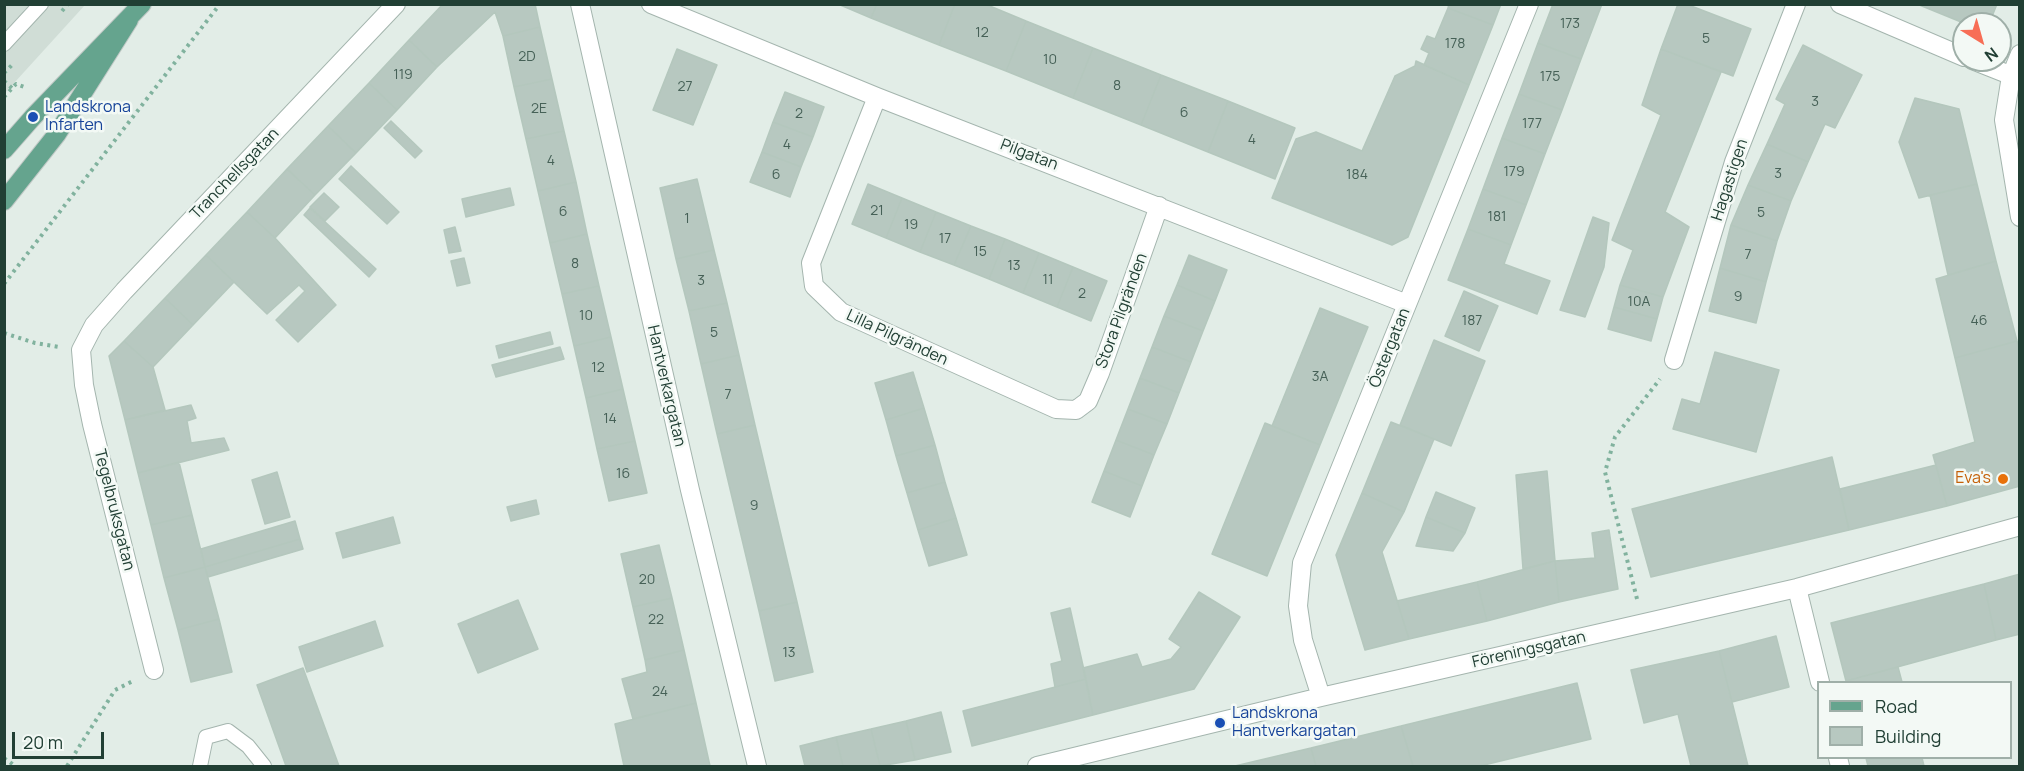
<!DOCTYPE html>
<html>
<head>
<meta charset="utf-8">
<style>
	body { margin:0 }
	#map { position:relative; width:2024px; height:771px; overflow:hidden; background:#e2ede7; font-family:Manrope,sans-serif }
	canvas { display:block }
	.frame { position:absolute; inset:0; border:6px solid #213f34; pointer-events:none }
	.legend { position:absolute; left:1817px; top:681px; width:195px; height:78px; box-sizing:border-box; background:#f3f9f5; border:2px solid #9fafa8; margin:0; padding:8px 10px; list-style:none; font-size:18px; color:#213f34 }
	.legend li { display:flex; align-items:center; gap:12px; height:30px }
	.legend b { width:30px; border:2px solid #9fafa8 }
	.north { position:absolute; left:1952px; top:12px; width:60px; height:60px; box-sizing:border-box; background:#f3f9f5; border:2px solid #9fafa8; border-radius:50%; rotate:143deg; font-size:16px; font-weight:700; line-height:24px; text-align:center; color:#213f34 }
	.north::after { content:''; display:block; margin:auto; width:21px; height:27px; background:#f76e56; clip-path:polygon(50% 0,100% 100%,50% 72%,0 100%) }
	.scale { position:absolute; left:12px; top:732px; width:92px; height:27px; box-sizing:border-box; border:3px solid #213f34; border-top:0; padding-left:8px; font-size:18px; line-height:21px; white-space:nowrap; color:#213f34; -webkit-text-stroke:4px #f3f9f5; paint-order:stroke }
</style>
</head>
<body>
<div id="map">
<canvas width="2024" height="771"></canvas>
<div class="frame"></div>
<ul class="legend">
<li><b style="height:8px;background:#65a48e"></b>Road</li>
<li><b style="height:16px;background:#b7c8c0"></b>Building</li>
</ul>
<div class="north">N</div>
<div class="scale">20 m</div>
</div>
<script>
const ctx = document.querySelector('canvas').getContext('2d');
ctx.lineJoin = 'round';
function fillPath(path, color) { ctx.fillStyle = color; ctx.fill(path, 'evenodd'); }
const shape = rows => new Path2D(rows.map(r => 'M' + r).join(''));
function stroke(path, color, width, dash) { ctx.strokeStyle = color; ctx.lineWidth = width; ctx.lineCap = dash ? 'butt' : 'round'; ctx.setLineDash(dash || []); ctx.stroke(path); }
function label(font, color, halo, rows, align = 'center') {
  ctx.font = font + ' Manrope,sans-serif'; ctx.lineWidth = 5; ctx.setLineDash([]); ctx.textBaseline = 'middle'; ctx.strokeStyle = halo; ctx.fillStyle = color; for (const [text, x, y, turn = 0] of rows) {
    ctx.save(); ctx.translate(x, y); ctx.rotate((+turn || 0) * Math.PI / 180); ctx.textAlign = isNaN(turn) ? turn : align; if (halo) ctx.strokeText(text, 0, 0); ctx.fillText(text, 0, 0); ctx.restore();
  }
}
fillPath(shape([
	[5,5,85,5,5,93]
]), '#d0ddd6');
const building = shape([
	[443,4,535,4,540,27,503,36,495,12,437,67,409,40,443,4],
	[838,4,877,4,871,18,838,4],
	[877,4,955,4,939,45,871,18,877,4],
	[955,4,985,4,1026,21,1006,71,939,45,955,4],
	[1449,4,1501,4,1493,25,1448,8,1449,4],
	[1553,4,1602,4,1581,59,1538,43,1553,4],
	[1678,4,1686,4,1751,29,1733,76,1661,49,1678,4],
	[1917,4,1997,4,1989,24,1966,24,1917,4],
	[1448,8,1493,25,1469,85,1424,65,1429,53,1421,49,1427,36,1435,39,1448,8],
	[1026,21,1093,48,1073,98,1006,71,1026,21],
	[540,27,552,79,514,87,503,36,540,27],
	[409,40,437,67,397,110,369,83,409,40],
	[1538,43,1581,59,1562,110,1519,94,1538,43],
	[1803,45,1862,75,1835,128,1825,124,1808,162,1767,144,1785,104,1776,99,1803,45],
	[1093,48,1161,75,1141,125,1073,98,1093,48],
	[677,49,717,65,693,125,653,110,677,49],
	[1661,49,1721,72,1665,212,1689,227,1663,297,1620,285,1633,250,1612,240,1661,115,1642,105,1661,49],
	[1416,61,1469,85,1408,237,1392,245,1272,198,1296,139,1316,132,1362,151,1395,76,1415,66,1416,61],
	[1161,75,1228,101,1208,152,1141,125,1161,75],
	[552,79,564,131,526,139,514,87,552,79],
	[369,83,397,110,356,153,328,126,369,83],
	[785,92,824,107,813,137,773,122,785,92],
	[1519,94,1562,110,1545,154,1502,138,1519,94],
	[1915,98,1959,109,1977,184,1919,198,1899,142,1915,98],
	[1228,101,1295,128,1275,179,1208,152,1228,101],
	[391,121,422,151,415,158,384,128,391,121],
	[773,122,813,137,801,167,762,152,773,122],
	[328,126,356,153,315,195,287,169,328,126],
	[564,131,576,182,538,191,526,139,564,131],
	[1502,138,1545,154,1526,205,1483,189,1502,138],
	[1767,144,1808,162,1791,201,1748,185,1767,144],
	[762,152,801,167,790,197,750,182,762,152],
	[351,166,399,212,387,224,339,179,351,166],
	[287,169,315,195,275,238,247,212,287,169],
	[697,179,714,250,676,259,660,188,697,179],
	[576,182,587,234,550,243,538,191,576,182],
	[868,184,902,198,886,238,852,224,868,184],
	[1977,184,1996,261,1948,275,1930,195,1977,184],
	[1748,185,1791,201,1777,241,1731,225,1748,185],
	[510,188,514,205,466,217,462,199,510,188],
	[1483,189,1526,205,1511,245,1468,229,1483,189],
	[324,193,339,207,325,221,310,207,324,193],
	[902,198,936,212,920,252,886,238,902,198],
	[310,208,376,269,369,277,304,215,310,208],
	[247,212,275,238,336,305,298,342,276,320,305,291,299,285,267,314,206,255,247,212],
	[936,212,971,226,954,265,920,252,936,212],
	[1593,217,1609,223,1604,267,1585,317,1560,310,1593,217],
	[1731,225,1777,241,1766,282,1720,268,1731,225],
	[971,226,1005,239,989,279,954,265,971,226],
	[455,227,461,251,449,253,444,230,455,227],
	[1468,229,1511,245,1504,264,1550,281,1537,314,1448,280,1468,229],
	[587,234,599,286,562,294,550,243,587,234],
	[1005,239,1039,253,1023,293,989,279,1005,239],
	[714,250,727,303,689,311,676,259,714,250],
	[1039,253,1073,267,1057,307,1023,293,1039,253],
	[206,255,234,282,193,325,165,298,206,255],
	[1189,255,1227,270,1215,301,1177,285,1189,255],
	[464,258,470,283,457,286,451,261,464,258],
	[1996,261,2017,341,1955,358,1936,279,1996,261],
	[1073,267,1107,281,1091,321,1057,307,1073,267],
	[1720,268,1766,282,1756,323,1709,311,1720,268],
	[1177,285,1215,301,1203,331,1164,316,1177,285],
	[1620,285,1663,297,1657,319,1614,307,1620,285],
	[599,286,611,337,574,346,562,294,599,286],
	[1464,291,1498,306,1479,351,1445,336,1464,291],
	[165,298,193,325,153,367,124,341,165,298],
	[727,303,739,355,701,364,689,311,727,303],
	[1614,307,1657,319,1651,341,1608,329,1614,307],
	[1320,308,1368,327,1320,445,1272,426,1320,308],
	[1164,316,1203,331,1191,362,1152,347,1164,316],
	[550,332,553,344,499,358,496,346,550,332],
	[611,337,623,389,586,398,574,346,611,337],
	[1434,340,1485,361,1451,446,1400,425,1434,340],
	[124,341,153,367,165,410,125,420,109,356,124,341],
	[2017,341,2020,351,2020,486,1947,506,1933,455,1975,442,1955,358,2017,341],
	[560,347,564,359,496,377,492,365,560,347],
	[1152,347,1191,362,1179,393,1140,378,1152,347],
	[1715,352,1779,370,1756,452,1673,429,1682,399,1700,404,1715,352],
	[739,355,755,425,717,434,701,364,739,355],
	[913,372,924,408,886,420,875,383,913,372],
	[1140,378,1179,393,1167,424,1128,409,1140,378],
	[623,389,635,441,597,449,586,398,623,389],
	[191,405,196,418,187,421,191,443,224,438,229,450,138,473,125,420,191,405],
	[924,408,935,445,896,456,886,420,924,408],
	[1128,409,1167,424,1154,455,1116,440,1128,409],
	[1391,422,1434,439,1404,512,1362,493,1391,422],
	[1265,423,1320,445,1267,576,1212,554,1265,423],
	[755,425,797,602,759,611,717,434,755,425],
	[1116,440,1154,455,1142,486,1104,471,1116,440],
	[635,441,647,493,609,501,597,449,635,441],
	[935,445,945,482,907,493,896,456,935,445],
	[1832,457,1849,530,1651,577,1632,509,1832,457],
	[179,462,192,515,151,525,138,473,179,462],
	[1936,465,1947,506,1849,530,1840,489,1936,465],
	[1104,471,1142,486,1130,517,1092,502,1104,471],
	[1547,471,1555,561,1523,569,1516,475,1547,471],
	[277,472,290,517,265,524,252,480,277,472],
	[945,482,956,518,918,530,907,493,945,482],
	[1436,492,1475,508,1465,533,1426,517,1436,492],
	[1362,493,1404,512,1382,552,1409,639,1365,650,1336,555,1362,493],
	[536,500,539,514,511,521,507,507,536,500],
	[192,515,205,567,164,578,151,525,192,515],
	[393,517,400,543,343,558,336,533,393,517],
	[1426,517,1465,533,1453,551,1416,546,1426,517],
	[956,518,967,555,929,566,918,530,956,518],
	[295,521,300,539,205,567,201,549,295,521],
	[1609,530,1618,589,1559,602,1555,561,1595,558,1592,533,1609,530],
	[300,539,303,549,208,577,205,567,300,539],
	[659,545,672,598,633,607,621,554,659,545],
	[1555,561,1559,602,1487,621,1477,582,1555,561],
	[205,567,219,619,178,630,164,578,205,567],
	[2020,574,2020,634,1996,640,1984,584,2020,574],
	[1477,582,1487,621,1409,639,1397,601,1477,582],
	[1984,584,1996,640,1846,681,1831,623,1984,584],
	[1199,592,1240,617,1194,689,1093,715,1083,668,1137,654,1142,667,1171,659,1181,647,1169,639,1199,592],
	[672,598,684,650,645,660,633,607,672,598],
	[518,600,538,649,478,673,458,624,518,600],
	[797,602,813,672,775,681,759,611,797,602],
	[1070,608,1086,679,1055,687,1051,664,1062,661,1051,613,1070,608],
	[219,619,232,672,191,682,178,630,219,619],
	[375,621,383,646,307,672,299,647,375,621],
	[1776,636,1789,687,1732,702,1719,651,1776,636],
	[684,650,696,703,633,719,622,679,647,672,645,660,684,650],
	[1719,651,1732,702,1748,766,1691,766,1678,714,1644,723,1631,670,1719,651],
	[1898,667,1902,682,1847,682,1846,681,1898,667],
	[303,668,339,766,286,766,257,685,303,668],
	[1086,679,1093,715,972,746,963,711,1086,679],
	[1577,683,1591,739,1480,766,1413,766,1401,726,1577,683],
	[696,703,710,766,624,766,615,724,696,703],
	[941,712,951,752,915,760,906,721,941,712],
	[906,721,915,760,880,766,871,729,906,721],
	[1401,726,1413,766,1316,766,1311,748,1401,726],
	[871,729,880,766,843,766,836,737,871,729],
	[836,737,843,766,805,766,800,746,836,737],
	[1311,748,1316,766,1235,766,1311,748],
	[1866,758,1922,758,1924,766,1868,766,1866,758]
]);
fillPath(building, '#b7c8c0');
stroke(building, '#b4c7bd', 1.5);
const lane = shape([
	[4,44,41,4],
	[200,766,206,737,228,731,248,746,264,766]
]);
const street = shape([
	[580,4,690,490,757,766],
	[651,4,877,97,1407,304],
	[1840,4,1964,57],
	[2020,54,2011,76,2004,120,2020,217],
	[1972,60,2020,79],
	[877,97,811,263,814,286,841,312,1056,409,1076,410,1088,401,1100,373,1159,206],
	[1674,360,1734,162,1796,4],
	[1797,588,1820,682],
	[154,670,92,424,84,385,81,350,94,325,124,291,396,4],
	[1321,697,1303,640,1298,606,1302,563,1529,4],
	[1838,758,1840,766],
	[1037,766,1321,697,1797,588,2020,526]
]);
const primary = shape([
	[4,150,33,117,142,4],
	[4,201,57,134,129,20]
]);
stroke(lane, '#a4b5ae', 16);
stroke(street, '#a4b5ae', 20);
stroke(primary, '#c1c9c6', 20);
stroke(shape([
	[62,11,68,4],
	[4,73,12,65],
	[4,81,12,88],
	[4,97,16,84,27,88],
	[4,284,220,4],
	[4,333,35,343,59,347],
	[1637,599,1605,472,1615,437,1660,379],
	[4,758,15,766],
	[67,766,115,690,133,681]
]), '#81b29e', 4, [3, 4.5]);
stroke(lane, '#fff', 14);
stroke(street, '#fff', 18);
stroke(primary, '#65a48e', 18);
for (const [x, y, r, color] of [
	[33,117,6,"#1a4fb4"],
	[2003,479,6,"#e8710a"],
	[1220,723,6,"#1a4fb4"]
]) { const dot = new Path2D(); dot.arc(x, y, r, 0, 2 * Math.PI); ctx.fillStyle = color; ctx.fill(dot); stroke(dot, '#f3f9f5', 2); }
label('14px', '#466157', null, [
	["173",1570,24],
	["12",982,33],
	["5",1706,39],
	["178",1455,44],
	["2D",527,57],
	["10",1050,60],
	["119",403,75],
	["175",1550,77],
	["8",1117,86],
	["27",685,87],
	["3",1815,102],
	["2E",539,109],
	["6",1184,113],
	["2",799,114],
	["177",1532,124],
	["4",1252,140],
	["4",787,145],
	["4",551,161],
	["179",1514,172],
	["3",1778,174],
	["6",776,175],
	["184",1357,175],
	["21",877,211],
	["6",563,212],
	["5",1761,213],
	["181",1497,217],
	["1",687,219],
	["19",911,225],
	["17",945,239],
	["15",980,252],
	["7",1748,255],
	["8",575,264],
	["13",1014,266],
	["11",1048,280],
	["3",701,281],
	["2",1082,294],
	["9",1738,297],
	["10A",1639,302],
	["10",586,316],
	["187",1472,321],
	["46",1979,321],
	["5",714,333],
	["12",598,368],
	["3A",1320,377],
	["7",728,395],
	["14",610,419],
	["16",623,474],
	["9",754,506],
	["20",647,580],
	["22",656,620],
	["13",789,653],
	["24",660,692]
]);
label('16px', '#164399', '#f3f9f5', [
	["Landskrona",45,108],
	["Infarten",45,126],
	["Landskrona",1232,714],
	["Hantverkargatan",1232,732]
], 'left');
label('16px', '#213f34', '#f3f9f5', [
	["Pilgatan",1029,155,21],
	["Tranchellsgatan",235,174,-46],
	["Hagastigen",1730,180,-72],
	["Stora Pilgränden",1122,311,-70],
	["Lilla Pilgränden",897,338,25],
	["Östergatan",1390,348,-68],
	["Hantverkargatan",666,386,77],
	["Tegelbruksgatan",114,510,76],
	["Föreningsgatan",1529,650,-13]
]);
label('16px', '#c56008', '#f3f9f5', [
	["Eva's",1991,479]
], 'right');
</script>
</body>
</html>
